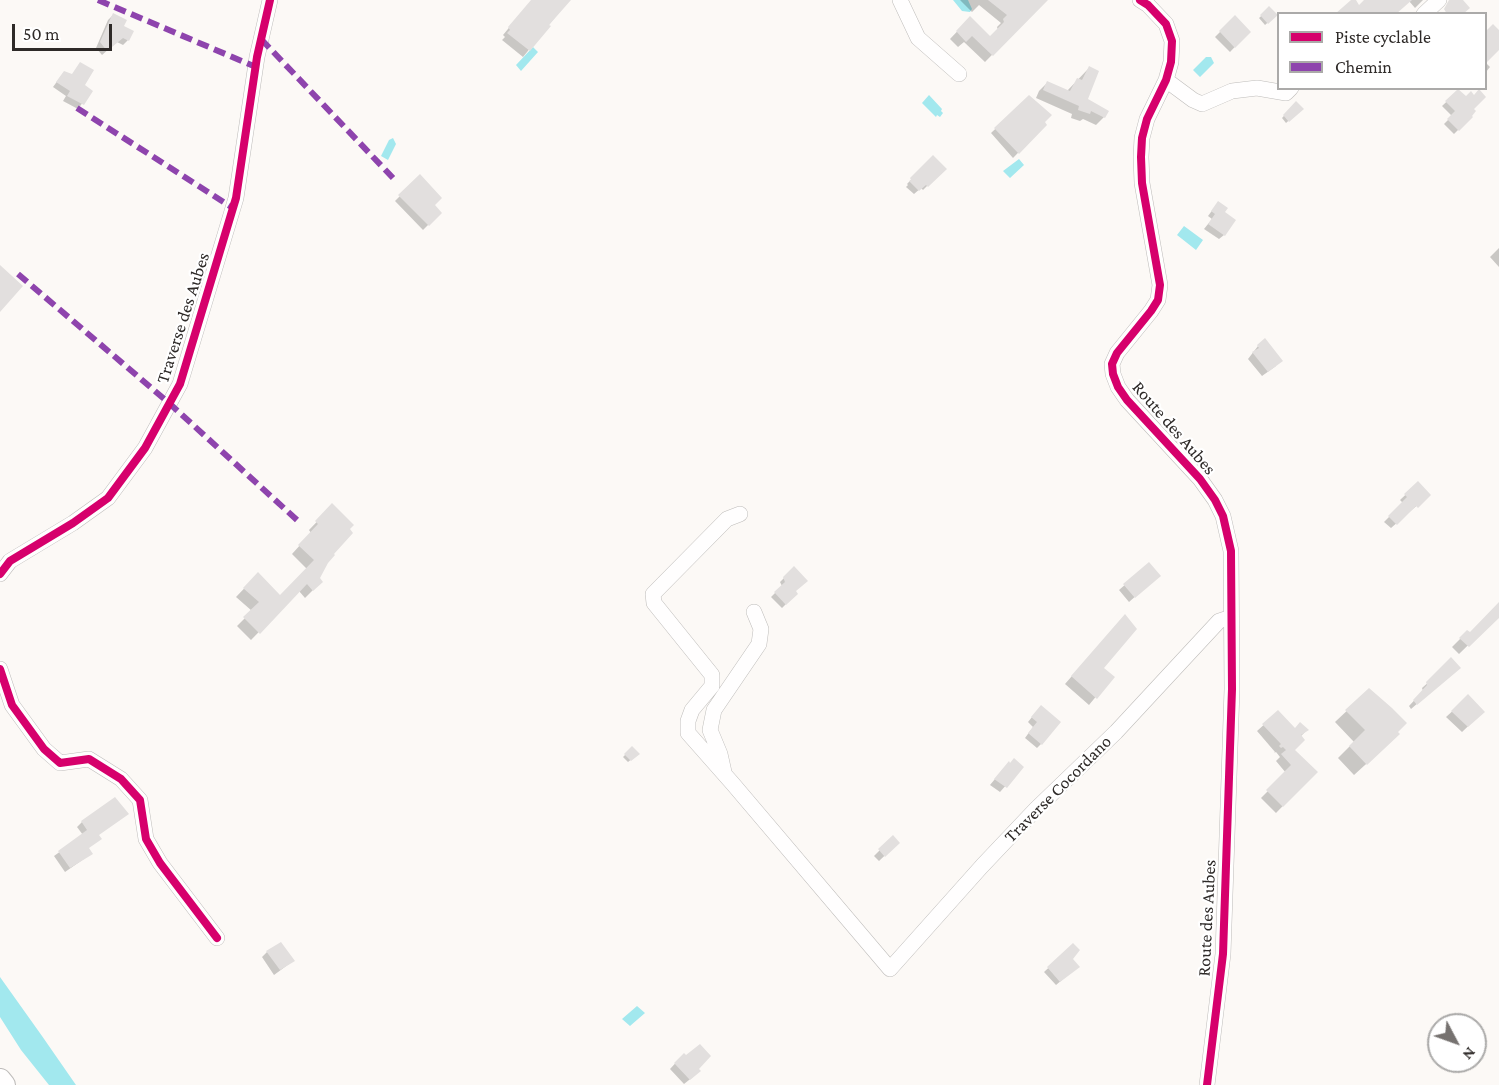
<!DOCTYPE html>
<html>
<head>
<meta charset="utf-8">
<style>
	body { margin:0 }
	#map { position:relative; width:1499px; height:1085px; overflow:hidden; background:#fcf9f6; font-family:"Crimson Pro",serif }
	canvas { display:block }
	.legend { position:absolute; left:1277px; top:12px; width:210px; height:78px; box-sizing:border-box; background:#fff; border:2px solid #abaaa9; margin:0; padding:8px 10px; list-style:none; font-size:18px; color:#2e2a28 }
	.legend li { display:flex; align-items:center; gap:12px; height:30px }
	.legend b { width:30px; border:2px solid #abaaa9 }
	.north { position:absolute; left:1427px; top:1013px; width:60px; height:60px; box-sizing:border-box; background:#fff; border:2px solid #abaaa9; border-radius:50%; rotate:131deg; font-size:16px; font-weight:700; line-height:24px; text-align:center; color:#2e2a28 }
	.north::after { content:''; display:block; margin:auto; width:21px; height:27px; background:#767270; clip-path:polygon(50% 0,100% 100%,50% 72%,0 100%) }
	.scale { position:absolute; left:12px; top:24px; width:100px; height:27px; box-sizing:border-box; border:3px solid #2e2a28; border-top:0; padding-left:8px; font-size:18px; line-height:21px; white-space:nowrap; color:#2e2a28; -webkit-text-stroke:4px #fff; paint-order:stroke }
</style>
</head>
<body>
<div id="map">
<canvas width="1499" height="1085"></canvas>
<ul class="legend">
<li><b style="height:8px;background:#d6006c"></b>Piste cyclable</li>
<li><b style="height:8px;background:#8e44ad"></b>Chemin</li>
</ul>
<div class="north">N</div>
<div class="scale">50 m</div>
</div>
<script>
const ctx = document.querySelector('canvas').getContext('2d');
ctx.lineJoin = 'round';
function fillPath(path, color) { ctx.fillStyle = color; ctx.fill(path, 'evenodd'); }
const shape = rows => new Path2D(rows.map(r => 'M' + r).join(''));
function stroke(path, color, width, dash) { ctx.strokeStyle = color; ctx.lineWidth = width; ctx.lineCap = dash ? 'butt' : 'round'; ctx.setLineDash(dash || []); ctx.stroke(path); }
function label(font, color, halo, rows, align = 'center') {
  ctx.font = font + ' "Crimson Pro",serif'; ctx.lineWidth = 4.5; ctx.setLineDash([]); ctx.textBaseline = 'middle'; ctx.strokeStyle = halo; ctx.fillStyle = color; for (const [text, x, y, turn = 0] of rows) {
    ctx.save(); ctx.translate(x, y); ctx.rotate((+turn || 0) * Math.PI / 180); ctx.textAlign = isNaN(turn) ? turn : align; if (halo) ctx.strokeText(text, 0, 0); ctx.fillText(text, 0, 0); ctx.restore();
  }
}
fillPath(shape([
	[953,0,968,0,972,9,970,12,962,11],
	[533,47,538,52,521,71,516,65],
	[1206,57,1211,57,1214,63,1200,77,1193,70],
	[929,95,942,109,941,111,943,113,940,117,937,115,936,117,922,103],
	[393,138,396,144,388,160,381,156,389,140],
	[1019,159,1024,165,1010,178,1003,171],
	[1184,226,1203,240,1196,250,1177,235],
	[0,977,42,1036,76,1085,49,1085,21,1050,0,1017],
	[637,1006,645,1013,630,1026,622,1019]
]), '#a2e8ee');
fillPath(shape([
	[532,0,569,0,523,57,502,40,505,37,503,35],
	[960,0,1046,0,985,62,964,42,958,47,950,39,970,18,990,38,998,30,997,27,1001,23,979,5,972,12],
	[1353,0,1359,7,1386,0,1423,0,1415,8,1409,1,1337,14],
	[1269,9,1276,15,1265,25,1259,18],
	[113,15,128,40,123,45,117,42,102,55,96,48,108,20],
	[1235,17,1249,32,1230,52,1215,37],
	[1486,63,1490,67,1486,72],
	[1089,68,1086,100,1104,117,1096,125,1083,119,1080,121,1071,118,1072,114,1036,98,1039,91,1047,83,1067,91],
	[64,72,91,91,78,109,63,101,66,96,53,87],
	[1458,91,1466,98,1472,109,1471,117,1454,134,1444,124,1452,116,1442,106],
	[1029,97,1045,125,1013,158,991,133],
	[1296,103,1301,109,1286,123,1282,118],
	[933,157,944,169,923,190,921,188,914,194,906,187,908,185,907,184],
	[420,176,433,205,440,213,423,230,395,201],
	[1214,208,1223,213,1224,235,1219,239,1204,229,1212,219,1208,216],
	[1499,248,1499,267,1490,257],
	[1258,346,1276,366,1262,376,1248,359],
	[1418,483,1429,495,1391,528,1384,522,1403,503,1400,500],
	[332,506,318,579,321,582,305,598,299,591,251,640,237,626,252,611,236,597,258,574,280,597,307,569,292,554,311,533,309,530],
	[1149,564,1154,580,1129,602,1119,590],
	[794,568,795,591,796,594,782,608,771,597,782,586,780,582],
	[1499,604,1499,615,1459,654,1452,647,1467,632,1470,634],
	[1118,623,1102,668,1112,677,1089,705,1065,684],
	[1440,672,1454,672,1411,709,1409,706,1423,691,1422,688],
	[1369,690,1387,745,1354,775,1338,758,1354,742,1335,722],
	[1468,697,1483,712,1462,732,1446,717],
	[1036,712,1041,744,1037,748,1025,738,1033,727,1028,722],
	[1278,712,1294,730,1307,730,1300,737,1293,750,1316,772,1276,813,1261,798,1286,773,1276,761,1280,757,1276,752,1274,753,1275,752,1257,731],
	[632,748,638,754,628,762,623,757],
	[1022,767,1000,792,990,785,1004,768],
	[115,799,98,835,87,849,91,854,65,872,54,856,83,835,77,827,82,822],
	[893,837,898,843,879,861,874,856],
	[1073,945,1071,959,1074,970,1056,985,1044,972],
	[267,952,293,961,274,975,262,957],
	[683,1055,696,1069,694,1076,684,1084,670,1069]
]), '#0003');
fillPath(shape([
	[531,0,571,0,549,25,551,26,530,51,507,33,510,30,508,27],
	[988,0,1048,0,993,56,972,36,966,42,956,31,970,16,990,36,1004,22,1003,19,1007,15],
	[1351,0,1356,0,1359,5,1364,0,1412,0,1396,14,1335,14],
	[1449,0,1463,0,1470,8,1463,14,1447,14,1444,9],
	[1269,6,1278,15,1268,24,1260,15],
	[113,13,127,20,124,26,134,31,129,41,123,38,107,51,100,42],
	[1235,15,1251,32,1235,48,1219,31],
	[1493,24,1499,30,1499,50,1485,64,1485,32],
	[80,62,94,70,85,85,93,91,84,105,67,96,70,91,56,82,64,71,72,74],
	[1089,66,1099,71,1088,99,1109,111,1105,118,1091,111,1090,114,1078,110,1079,106,1043,90,1047,81,1070,91,1077,78,1082,80],
	[1458,89,1466,96,1471,91,1474,95,1479,89,1486,97,1474,109,1476,111,1472,116,1473,117,1459,131,1447,119,1455,111,1445,101],
	[1029,95,1052,115,1045,122,1047,125,1019,154,994,128],
	[1296,101,1304,109,1289,122,1283,115],
	[933,155,947,169,928,187,926,185,919,191,909,181,911,180,910,178],
	[420,174,442,198,435,205,442,213,429,226,398,195],
	[1218,201,1228,208,1225,212,1236,220,1225,236,1208,224,1215,214,1211,211],
	[0,265,23,286,0,312],
	[1265,338,1283,361,1268,372,1252,352,1259,348,1257,345],
	[1418,481,1431,495,1418,508,1416,506,1397,525,1388,516,1407,497,1404,494],
	[332,503,354,525,350,529,353,533,334,554,335,555,328,563,320,578,323,582,313,591,307,584,260,634,243,617,259,602,243,588,258,572,280,595,314,560,298,545,318,524,315,521],
	[1149,562,1161,576,1135,598,1123,584],
	[794,566,808,581,796,591,798,594,786,605,774,592,785,582,783,577],
	[1499,602,1499,618,1469,647,1459,638,1467,630,1470,632],
	[1125,614,1137,629,1104,668,1115,677,1097,699,1071,676],
	[1451,657,1461,668,1417,705,1413,700,1427,685,1426,682],
	[1369,688,1392,708,1407,723,1398,732,1400,734,1367,765,1349,746,1365,730,1345,710],
	[1468,694,1485,712,1468,727,1451,711],
	[1041,705,1061,722,1042,745,1028,733,1037,722,1031,717],
	[1278,710,1295,728,1300,722,1309,730,1301,735,1305,740,1295,750,1318,772,1283,807,1266,790,1291,765,1281,754,1286,750,1283,747,1281,748,1279,746,1281,744,1262,724],
	[632,746,640,754,631,761,624,754],
	[1014,758,1024,767,1007,788,994,779,1009,761,1010,763],
	[115,797,129,814,99,835,102,839,89,848,93,854,70,868,58,851,87,830,81,821],
	[893,835,900,843,885,857,878,849],
	[281,942,295,961,280,970,266,951],
	[1073,943,1080,950,1073,959,1080,967,1060,982,1047,967],
	[700,1044,711,1056,699,1069,701,1071,690,1080,674,1063,684,1053,686,1055]
]), '#e2dfde');
const minor = shape([
	[900,0,918,38,959,74],
	[1140,0,1148,5,1166,24,1172,41,1171,62,1166,80,1147,119,1142,138,1141,157,1142,183,1160,285,1158,300,1151,311,1117,353,1112,364,1113,374,1118,387,1127,400,1200,479,1215,500,1223,516,1231,551,1232,689,1223,954,1207,1085],
	[1424,14,1439,0],
	[1166,80,1193,100,1202,104,1232,91,1257,88,1286,93,1291,88],
	[740,514,727,519,653,594,654,603,712,675,712,686,692,710,688,721,688,733,733,784,890,969,982,866,1036,809,1116,732,1219,621,1231,617],
	[0,574,10,561,73,523,108,498,145,448,180,384,236,198,257,57,270,0],
	[0,669,12,705,44,749,60,763,89,759,121,779,140,800,146,839,160,863,217,938],
	[724,772,720,754,710,730,714,710,759,644,761,629,754,612]
]);
const highway = shape([
	[0,1080,4,1085]
]);
stroke(minor, '#bebcba', 16);
stroke(highway, '#bebcba', 24);
stroke(minor, '#fffefe', 15);
stroke(highway, '#fffefe', 22);
stroke(shape([
	[98,0,256,67],
	[261,39,393,178],
	[77,108,233,208],
	[18,274,169,403,297,520]
]), '#8e44ad', 6, [12, 6]);
stroke(shape([
	[1140,0,1148,5,1166,24,1172,41,1171,62,1166,80,1147,119,1142,138,1141,157,1142,183,1160,285,1158,300,1151,311,1117,353,1112,364,1113,374,1118,387,1127,400,1200,479,1215,500,1223,516,1231,551,1232,689,1223,954,1207,1085],
	[0,574,10,561,73,523,108,498,145,448,180,384,236,198,257,57,270,0],
	[0,669,12,705,44,749,60,763,89,759,121,779,140,800,146,839,160,863,217,938]
]), '#d6006c', 8);
label('18px', '#2e2a28', '#fff', [
	["Traverse des Aubes",183,318,-72],
	["Route des Aubes",1174,428,49],
	["Traverse Cocordano",1058,789,-45],
	["Route des Aubes",1207,918,-87]
]);
</script>
</body>
</html>
